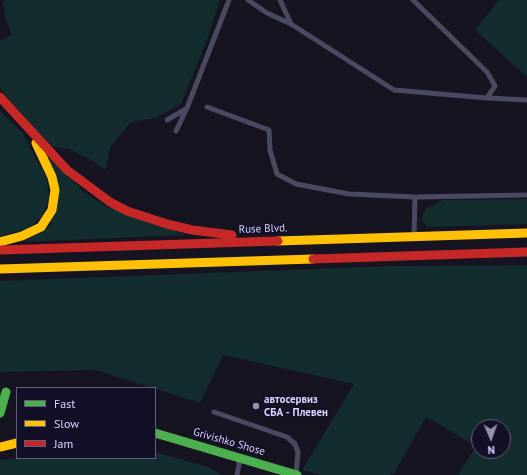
<!DOCTYPE html>
<html>
<head>
<meta charset="utf-8">
<style>
	body { margin:0 }
	#map { position:relative; width:527px; height:475px; overflow:hidden; background:#161421; font-family:"PT Sans",sans-serif }
	canvas { display:block }
	.legend { position:absolute; left:16px; top:387px; width:140px; height:72px; box-sizing:border-box; background:#130f26; border:1px solid #625e7d; margin:0; padding:5px 7px; list-style:none; font-size:12px; color:#d9d4ff }
	.legend li { display:flex; align-items:center; gap:8px; height:20px }
	.legend b { width:20px; border:1px solid #625e7d }
	.north { position:absolute; left:471px; top:419px; width:40px; height:40px; box-sizing:border-box; background:#130f26; border:1px solid #625e7d; border-radius:50%; rotate:178deg; font-size:11px; font-weight:700; line-height:16px; text-align:center; color:#d9d4ff }
	.north::after { content:''; display:block; margin:auto; width:14px; height:18px; background:#9591b1; clip-path:polygon(50% 0,100% 100%,50% 72%,0 100%) }
</style>
</head>
<body>
<div id="map">
<canvas width="527" height="475"></canvas>
<ul class="legend">
<li><b style="height:5px;background:#4caf50"></b>Fast</li>
<li><b style="height:5px;background:#ffc107"></b>Slow</li>
<li><b style="height:5px;background:#c62828"></b>Jam</li>
</ul>
<div class="north">N</div>
</div>
<script>
const ctx = document.querySelector('canvas').getContext('2d');
ctx.lineJoin = 'round';
function fillPath(path, color) { ctx.fillStyle = color; ctx.fill(path, 'evenodd'); }
const shape = rows => new Path2D(rows.map(r => 'M' + r).join(''));
function stroke(path, color, width, dash) { ctx.strokeStyle = color; ctx.lineWidth = width; ctx.lineCap = dash ? 'butt' : 'round'; ctx.setLineDash(dash || []); ctx.stroke(path); }
function label(font, color, halo, rows, align = 'center') {
  ctx.font = font + ' "PT Sans",sans-serif'; ctx.lineWidth = 3.5; ctx.setLineDash([]); ctx.textBaseline = 'middle'; ctx.strokeStyle = halo; ctx.fillStyle = color; for (const [text, x, y, turn = 0] of rows) {
    ctx.save(); ctx.translate(x, y); ctx.rotate((+turn || 0) * Math.PI / 180); ctx.textAlign = isNaN(turn) ? turn : align; if (halo) ctx.strokeText(text, 0, 0); ctx.fillText(text, 0, 0); ctx.restore();
  }
}
fillPath(shape([
	[4,0,220,0,206,43,181,104,155,118,131,122,111,146,105,170,91,160,69,149,50,146,0,89,0,41,12,35,6,19,3,4],
	[499,0,527,0,527,77,475,30],
	[0,111,22,132,47,179,49,198,43,215,29,229,0,236],
	[49,157,85,193,105,206,186,235,24,242,51,225],
	[527,199,527,224,427,227,421,219,426,209,443,200],
	[527,265,527,475,458,475,476,446,426,417,394,473,389,475,320,475,302,470,354,384,223,355,200,403,96,370,0,372,0,281,388,266],
	[479,427,503,427,503,451,479,451],
	[155,452,211,468,221,475,0,475,0,460,17,458,155,458]
]), '#132c2d');
stroke(shape([
	[248,0,267,13,291,24],
	[280,0,291,24,394,90,487,98,495,86,487,72,413,0],
	[487,98,527,100],
	[207,107,269,130,270,150,277,174,296,184,349,194,415,197,527,195],
	[167,120,186,109],
	[176,131,187,108,229,0],
	[414,236,415,197],
	[214,412,287,437,295,444,298,452,296,474],
	[237,475,240,459]
]), '#4a4962', 5);
stroke(shape([
	[0,413,6,392],
	[155,433,297,475]
]), '#4caf50', 9);
stroke(shape([
	[278,241,527,233],
	[0,242,22,236,41,227,52,210,55,190,52,177,36,143],
	[0,269,313,259],
	[0,447,17,443]
]), '#ffc107', 9);
stroke(shape([
	[0,97,67,170,110,202,127,211,167,224,192,230,232,235],
	[0,250,278,241],
	[313,259,527,252]
]), '#c62828', 9);
for (const [x, y, r, color] of [
	[256,406,4,"#9591b1"]
]) { const dot = new Path2D(); dot.arc(x, y, r, 0, 2 * Math.PI); ctx.fillStyle = color; ctx.fill(dot); stroke(dot, '#130f26', 1.5); }
label('11px', '#d9d4ff', '#130f26', [
	["Ruse Blvd.",263,229,-2],
	["Grivishko Shose",229,442,16]
]);
label('bold 11px', '#d9d4ff', '#130f26', [
	["автосервиз",264,400],
	["СБА - Плевен",264,413]
], 'left');
</script>
</body>
</html>
